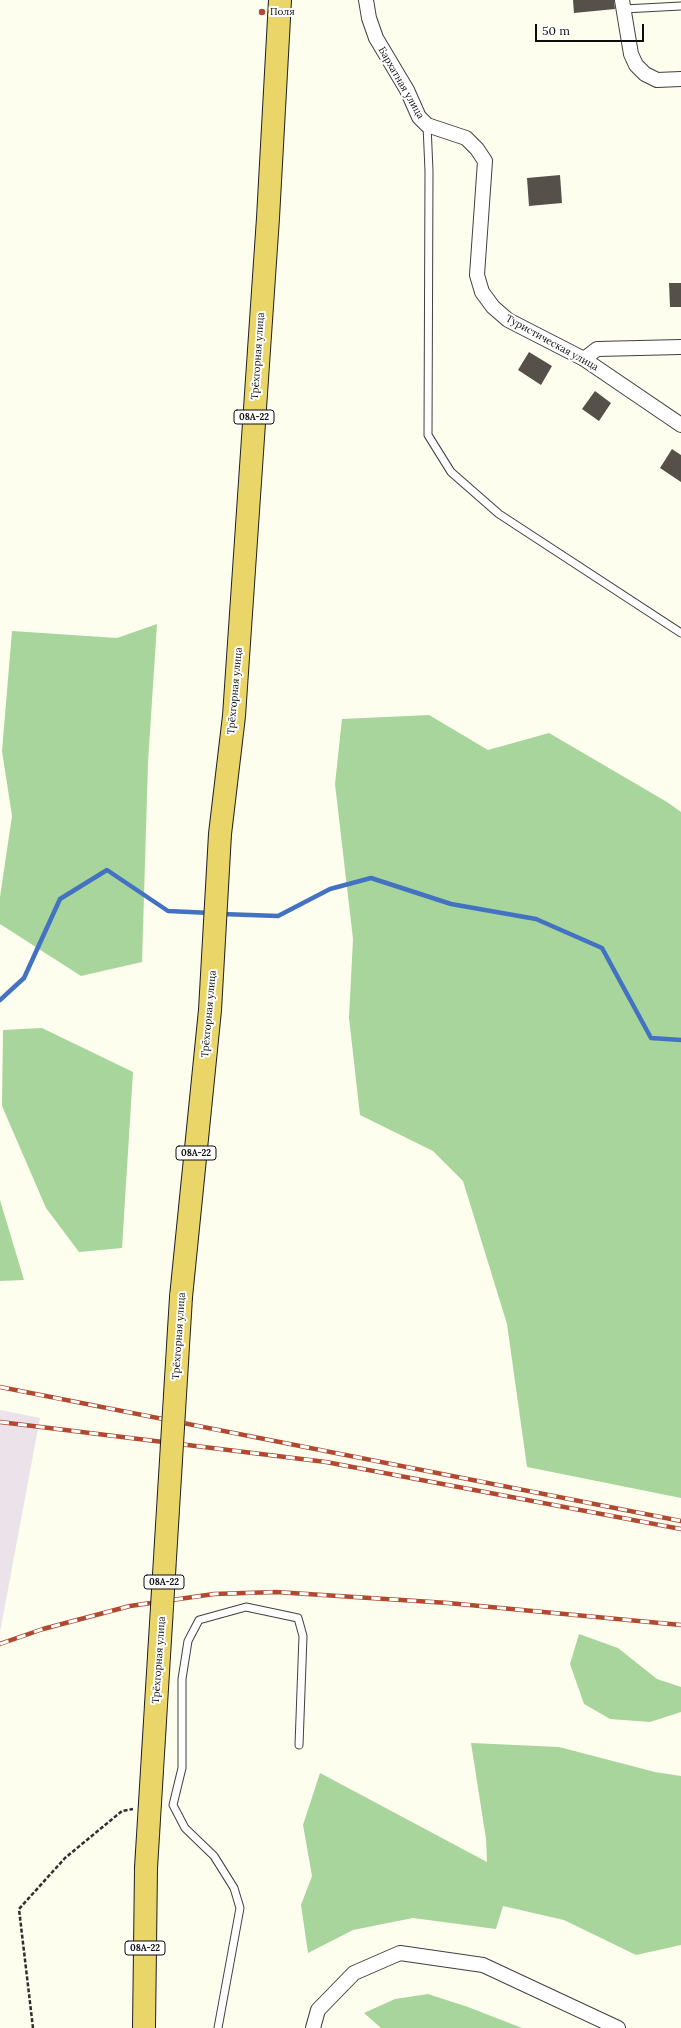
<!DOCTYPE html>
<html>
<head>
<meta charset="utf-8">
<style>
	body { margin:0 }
	#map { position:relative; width:681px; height:2028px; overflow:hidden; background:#fdfeee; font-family:Lora,serif }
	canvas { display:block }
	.scale { position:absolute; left:535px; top:24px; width:109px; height:18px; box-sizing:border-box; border:2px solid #0d0d0d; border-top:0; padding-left:5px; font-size:12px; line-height:14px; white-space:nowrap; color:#0d0d0d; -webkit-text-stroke:3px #fff; paint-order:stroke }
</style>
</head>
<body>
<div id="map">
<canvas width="681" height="2028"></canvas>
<div class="scale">50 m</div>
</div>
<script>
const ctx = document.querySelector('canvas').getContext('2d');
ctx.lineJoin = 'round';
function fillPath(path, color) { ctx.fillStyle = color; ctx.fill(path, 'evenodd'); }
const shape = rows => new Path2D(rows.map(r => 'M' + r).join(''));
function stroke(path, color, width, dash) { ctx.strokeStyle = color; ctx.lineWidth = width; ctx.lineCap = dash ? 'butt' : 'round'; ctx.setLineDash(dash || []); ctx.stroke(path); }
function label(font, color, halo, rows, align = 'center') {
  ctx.font = font + ' Lora,serif'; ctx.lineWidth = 4; ctx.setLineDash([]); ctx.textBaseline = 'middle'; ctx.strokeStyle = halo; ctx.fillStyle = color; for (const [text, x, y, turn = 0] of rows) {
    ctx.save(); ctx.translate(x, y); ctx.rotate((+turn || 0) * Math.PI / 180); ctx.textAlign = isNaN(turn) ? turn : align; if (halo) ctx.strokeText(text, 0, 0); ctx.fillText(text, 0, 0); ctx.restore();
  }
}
fillPath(shape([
	[0,1410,40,1418,0,1632]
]), '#ebe2ea');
fillPath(shape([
	[157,624,148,762,142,962,81,976,0,924,0,897,12,816,2,751,12,631,117,638],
	[429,715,488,750,549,733,667,802,681,812,681,1498,527,1467,507,1324,463,1181,433,1151,360,1115,349,1018,353,939,335,784,342,719],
	[42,1028,133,1072,122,1248,79,1252,46,1208,2,1106,3,1030],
	[0,1200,24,1280,0,1281],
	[579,1634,618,1648,657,1679,681,1687,681,1712,650,1722,610,1719,584,1704,570,1664],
	[471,1743,559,1747,655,1772,681,1776,681,1945,636,1955,564,1920,503,1906,496,1929,413,1918,353,1930,308,1953,301,1905,312,1876,303,1825,320,1773,487,1862,486,1839],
	[428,1994,468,2007,522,2028,381,2028,364,2013,395,1999]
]), '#a8d59b');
stroke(shape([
	[222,914,278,916,330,889,371,878,451,904,536,919,602,948,651,1038,681,1040],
	[0,1000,24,978,60,899,107,870,168,911,211,913]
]), '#4472c2', 4.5);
fillPath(shape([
	[573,0,614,0,615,9,574,13],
	[560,175,562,203,529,206,527,178],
	[669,283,681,283,681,307,670,307],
	[529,352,552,366,541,385,518,370],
	[595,391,611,403,599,421,582,409],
	[672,449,681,455,681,482,660,468]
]), '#55514a');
const service = shape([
	[624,9,681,6],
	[427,125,429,171,428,435,451,472,499,514,681,633],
	[218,2028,240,1908,234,1888,214,1856,185,1828,173,1805,182,1768,182,1679,188,1641,199,1620,246,1607,298,1618,303,1636,299,1745]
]);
const minor = shape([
	[366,0,369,18,376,38,407,90,419,117,427,125,466,138,477,149,485,161,477,275,482,292,493,307,508,320,584,359,681,425],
	[622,0,631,54,636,65,645,74,657,80,681,79],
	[584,359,597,349,681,347],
	[313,2028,318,2010,354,1973,400,1953,483,1965,618,2028]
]);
const trunk = shape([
	[181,1297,210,1010,220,834,234,716,268,218,280,0],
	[144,2028,146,1868]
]);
stroke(service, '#404040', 9);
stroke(minor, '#404040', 16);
stroke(trunk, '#1e1e1e', 24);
stroke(shape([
	[33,2028,19,1909,65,1858,122,1811,133,1809]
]), '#2f2f2f', 2.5, [4, 2]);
stroke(service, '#fff', 7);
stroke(minor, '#fff', 14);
stroke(trunk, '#ead668', 22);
const rail = shape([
	[0,1387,681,1521],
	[0,1422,326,1462,681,1529],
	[0,1644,43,1629,130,1606,214,1594,276,1592,448,1603,681,1625]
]);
stroke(rail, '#b14931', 4.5);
stroke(rail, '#fff', 3, [9]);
const trunkBridge = shape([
	[146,1868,181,1297]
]);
stroke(trunkBridge, '#1e1e1e', 24, []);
stroke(trunkBridge, '#ead668', 22);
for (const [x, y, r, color] of [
	[262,12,4,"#b14931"]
]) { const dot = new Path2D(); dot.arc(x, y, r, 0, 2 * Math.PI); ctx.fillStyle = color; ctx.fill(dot); stroke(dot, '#fff', 1.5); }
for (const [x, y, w] of [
	[254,417,40],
	[196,1153,40],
	[164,1582,40],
	[145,1948,40]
]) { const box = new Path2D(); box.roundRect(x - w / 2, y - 7, w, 14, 3); ctx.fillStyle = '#fff'; ctx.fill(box); stroke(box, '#0d0d0d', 1); }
label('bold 9px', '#0d0d0d', null, [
	["08А-22",254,417],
	["08А-22",196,1153],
	["08А-22",164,1582],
	["08А-22",145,1948]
]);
label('10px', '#0d0d0d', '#fff', [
	["Поля",270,12]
], 'left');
label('10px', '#0d0d0d', '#fff', [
	["Бархатная улица",401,83,60],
	["Туристическая улица",552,343,29],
	["Трёхгорная улица",258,356,-86],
	["Трёхгорная улица",235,691,-85],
	["Трёхгорная улица",209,1014,-85],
	["Трёхгорная улица",179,1336,-86],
	["Трёхгорная улица",159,1660,-86]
]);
</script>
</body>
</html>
